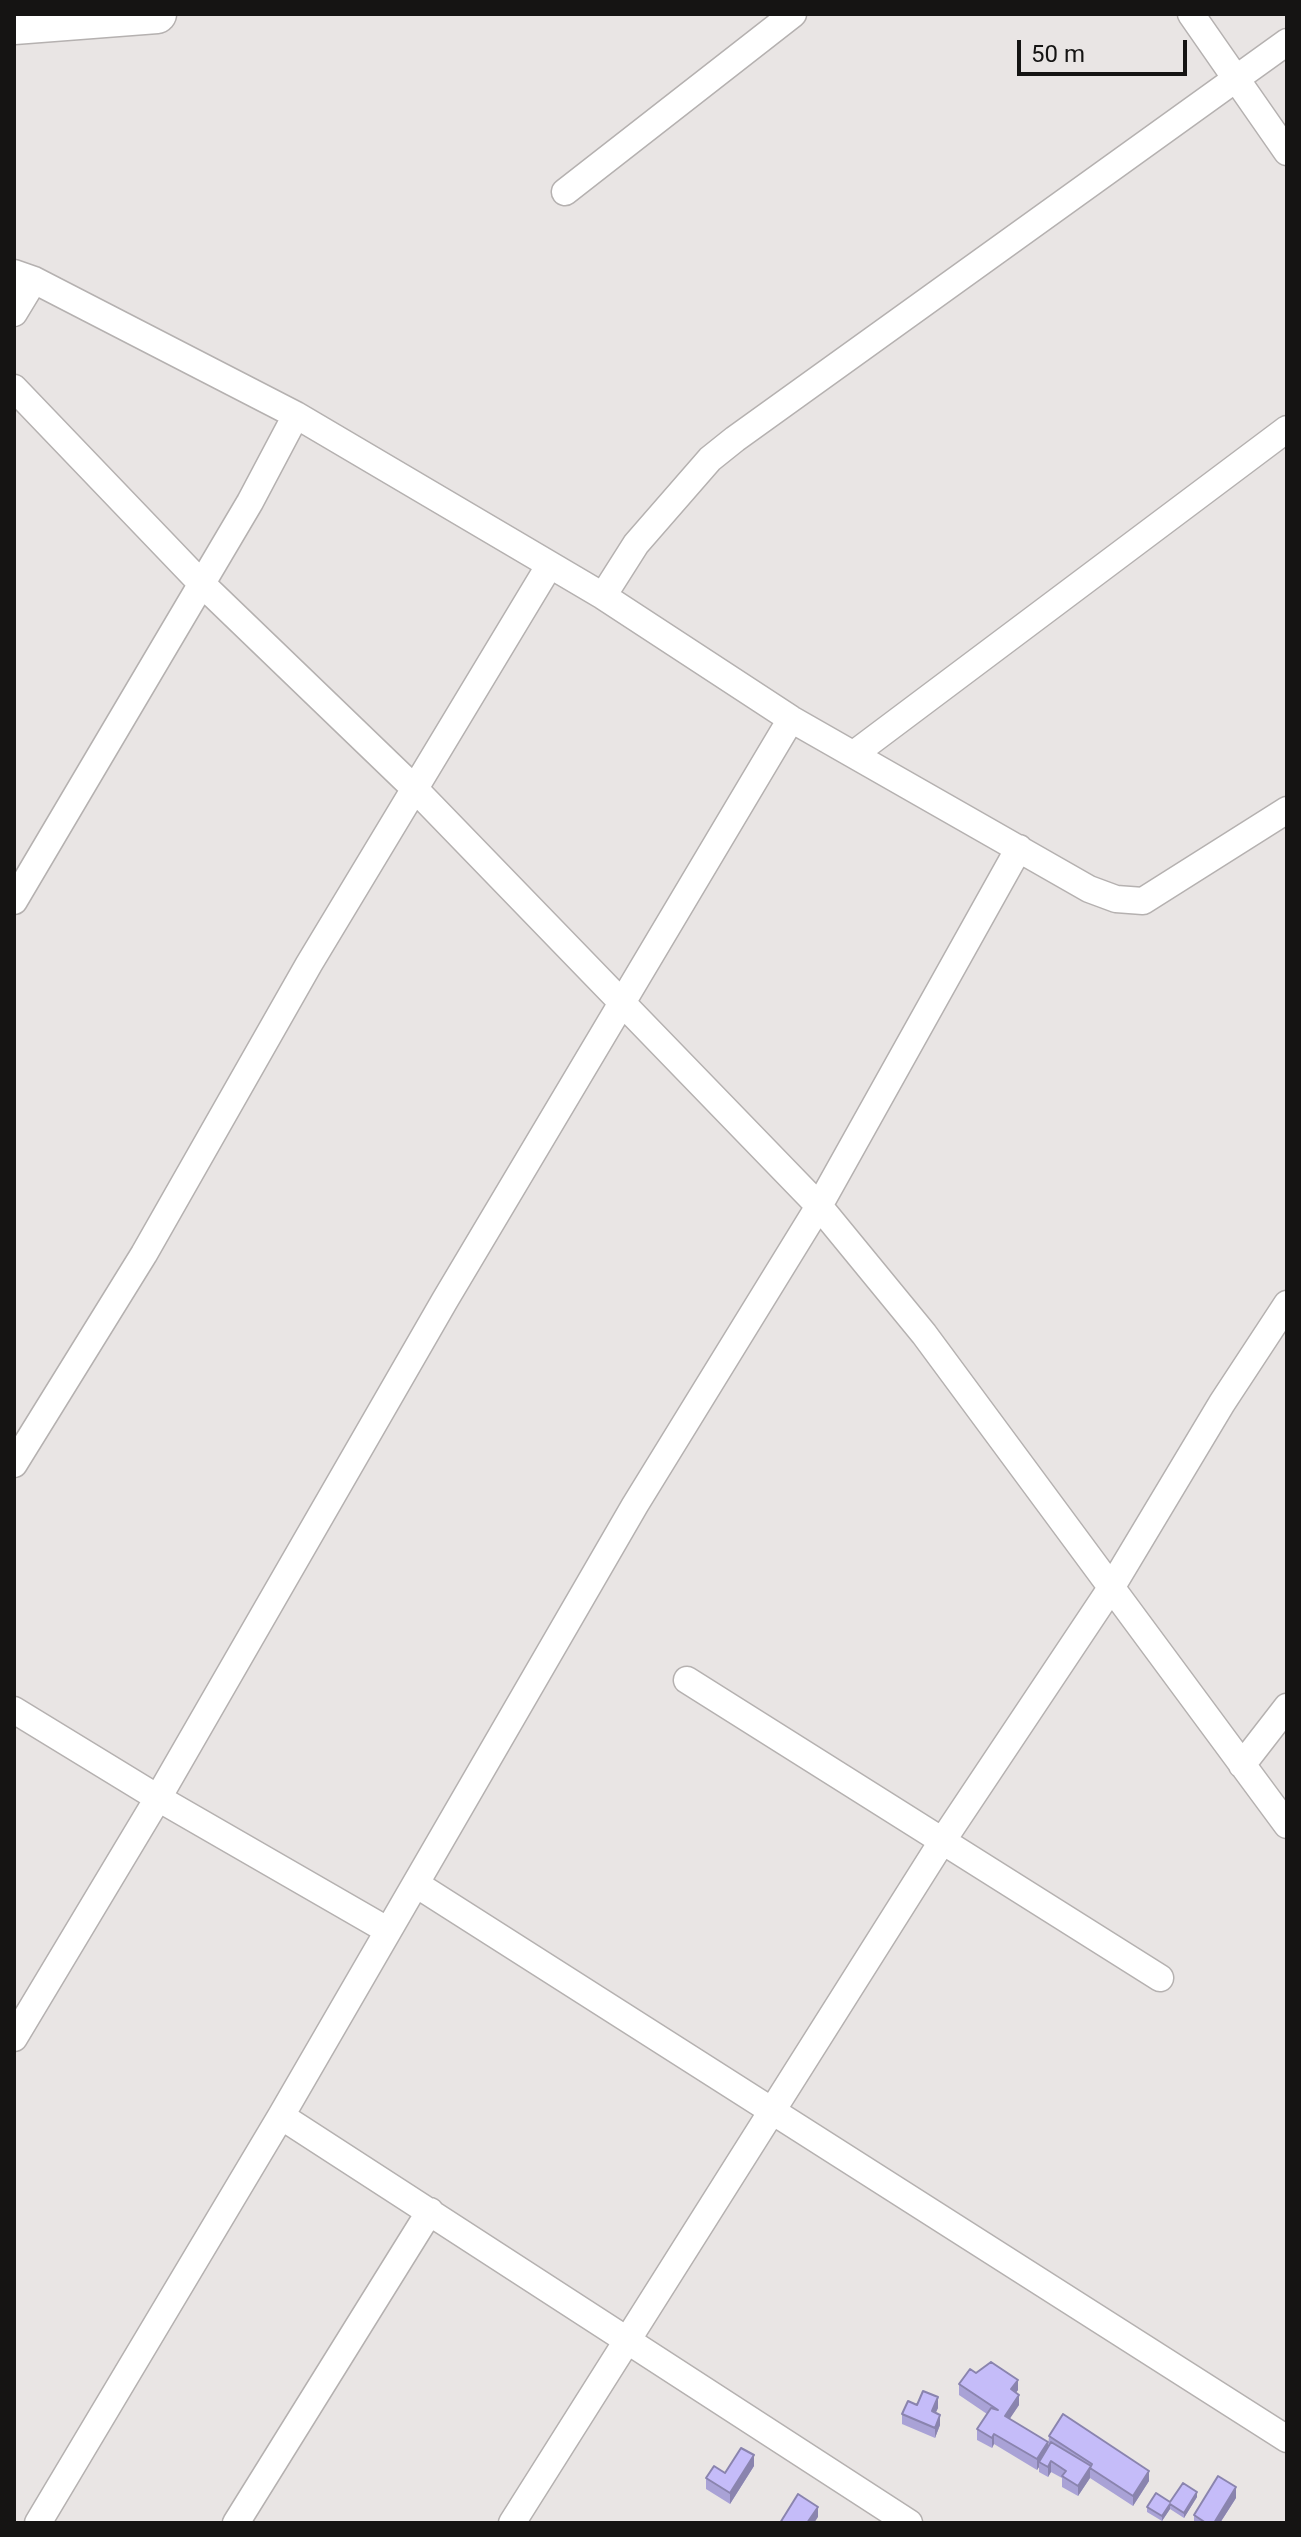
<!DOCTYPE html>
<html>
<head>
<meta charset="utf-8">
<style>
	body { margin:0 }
	#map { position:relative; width:1301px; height:2537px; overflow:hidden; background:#e9e5e4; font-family:Roboto,sans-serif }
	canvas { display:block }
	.frame { position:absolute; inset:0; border:16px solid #151413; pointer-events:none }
	.scale { position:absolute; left:1017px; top:40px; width:170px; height:36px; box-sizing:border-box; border:4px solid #151413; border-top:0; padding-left:10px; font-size:24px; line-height:28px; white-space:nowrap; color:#151413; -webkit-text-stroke:6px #e9e5e4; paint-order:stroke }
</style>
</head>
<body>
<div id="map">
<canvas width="1301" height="2537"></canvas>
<div class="frame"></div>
<div class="scale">50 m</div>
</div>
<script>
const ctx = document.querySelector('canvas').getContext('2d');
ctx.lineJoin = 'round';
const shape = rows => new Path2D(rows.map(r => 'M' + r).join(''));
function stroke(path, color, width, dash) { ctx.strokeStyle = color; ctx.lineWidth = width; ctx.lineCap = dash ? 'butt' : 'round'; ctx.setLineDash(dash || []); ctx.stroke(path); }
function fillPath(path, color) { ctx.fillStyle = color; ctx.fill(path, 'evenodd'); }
const street = shape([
	[1191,14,1287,152],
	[565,192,793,14],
	[14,273,34,280,296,415,603,596,791,719,1089,889,1116,899,1143,901,1287,810],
	[14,313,34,280],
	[14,388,200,582,415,789,819,1206,924,1334,1287,1825],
	[603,596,636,544,710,459,735,439,1287,42],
	[854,754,1287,429],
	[14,901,250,502,296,415],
	[14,1464,144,1254,309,964,549,566],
	[687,1680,1160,1978],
	[14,1710,158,1798,387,1930],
	[1242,1765,1287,1707],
	[416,1884,1287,2439],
	[14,2038,158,1798,445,1300,791,719],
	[281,2116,909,2523],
	[38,2523,281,2116,635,1505,819,1206,1019,848],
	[236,2523,430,2211],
	[512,2523,943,1840,1111,1588,1222,1403,1287,1304]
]);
const secondary = shape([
	[14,25,157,14]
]);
stroke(street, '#b5b1b0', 29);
stroke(secondary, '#b5b1b0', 41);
stroke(street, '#fff', 26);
stroke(secondary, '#fff', 38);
fillPath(shape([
	[976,2373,1018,2390,1016,2392,1019,2405,1009,2419,1048,2447,1049,2436,1149,2481,1133,2506,1090,2478,1078,2496,1062,2487,1062,2478,1051,2472,1048,2477,1039,2472,1039,2467,1037,2470,994,2444,992,2448,977,2440,977,2429,987,2414,959,2395,959,2384],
	[917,2405,938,2408,935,2413,940,2425,935,2438,902,2424,902,2414],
	[754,2466,730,2504,706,2489,706,2478],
	[1197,2497,1184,2518,1170,2509,1162,2521,1147,2512,1147,2507],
	[1236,2498,1220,2523,1194,2523,1194,2515]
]), '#a9a2d6');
fillPath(shape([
	[1018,2380,1018,2390,1011,2399,1011,2389],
	[1019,2395,1019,2405,1005,2426,1005,2416],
	[938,2397,938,2408,932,2421,932,2411],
	[940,2415,940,2425,935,2438,935,2428],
	[994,2434,994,2444,992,2448,992,2438],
	[1048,2442,1048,2453,1039,2462,1039,2467,1037,2470,1037,2459],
	[754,2455,754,2466,730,2504,730,2493],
	[1051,2461,1051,2472,1048,2477,1048,2467],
	[1090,2468,1090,2478,1078,2496,1078,2486],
	[1149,2471,1149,2481,1133,2506,1133,2496],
	[1236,2487,1236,2498,1220,2523,1214,2523],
	[1197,2492,1197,2497,1184,2518,1184,2513],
	[1170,2504,1170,2509,1162,2521,1162,2516],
	[818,2507,818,2517,814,2523,807,2523]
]), '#8a84ae');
const building = shape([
	[991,2362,1018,2380,1011,2389,1019,2395,1005,2416,1048,2442,1037,2459,994,2434,992,2438,977,2429,991,2408,998,2410,959,2384,970,2369,976,2373,991,2362],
	[923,2391,938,2397,932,2411,940,2415,935,2428,902,2414,908,2401,917,2405,923,2391],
	[1063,2414,1149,2471,1133,2496,1090,2468,1092,2464,1049,2436,1063,2414],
	[1051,2442,1091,2466,1078,2486,1062,2476,1066,2471,1051,2461,1048,2467,1039,2462,1051,2442],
	[741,2448,754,2455,730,2493,706,2478,714,2466,725,2473,741,2448],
	[1218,2476,1236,2487,1214,2523,1206,2523,1194,2515,1218,2476],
	[1183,2483,1197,2492,1184,2513,1170,2504,1162,2516,1147,2507,1156,2493,1170,2502,1183,2483],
	[798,2494,818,2507,807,2523,780,2523,798,2494]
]);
fillPath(building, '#c5bcf9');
stroke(building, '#8a84ae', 2);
</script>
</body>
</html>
